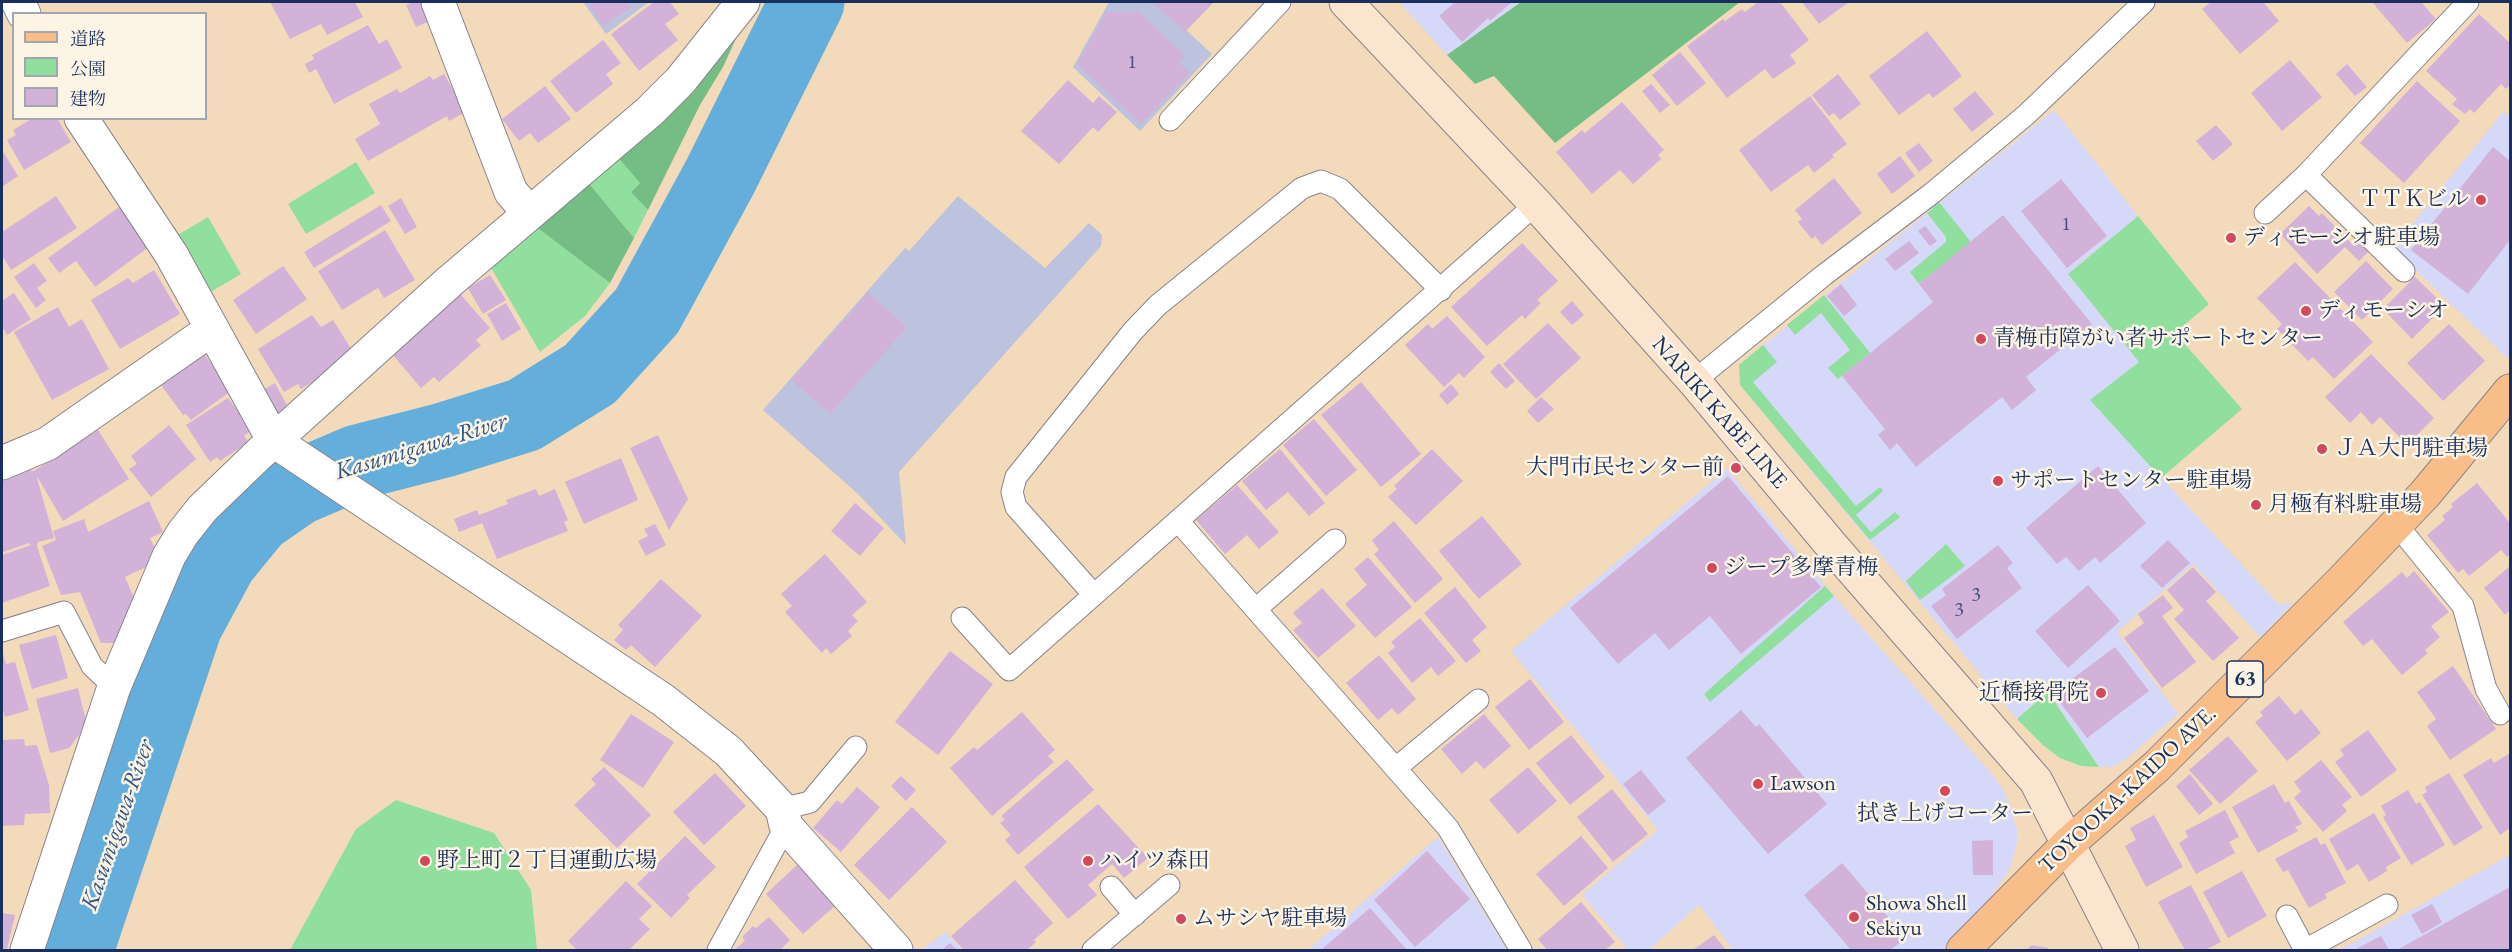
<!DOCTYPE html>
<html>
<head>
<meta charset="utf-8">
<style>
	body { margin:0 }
	#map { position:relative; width:2512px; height:952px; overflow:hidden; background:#f3daba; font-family:"EB Garamond","Noto Serif JP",serif }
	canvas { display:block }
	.frame { position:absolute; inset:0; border:3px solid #1b2f5e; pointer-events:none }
	.legend { position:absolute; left:12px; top:12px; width:195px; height:108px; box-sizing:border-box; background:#fcf5e5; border:2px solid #a2a6af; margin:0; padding:8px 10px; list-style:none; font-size:18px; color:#1b2f5e }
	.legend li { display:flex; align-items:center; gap:12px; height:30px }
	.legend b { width:30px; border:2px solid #a2a6af }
</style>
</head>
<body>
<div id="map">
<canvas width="2512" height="952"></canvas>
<div class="frame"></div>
<ul class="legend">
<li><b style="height:8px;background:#f8bd88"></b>道路</li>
<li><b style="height:16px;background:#90df9e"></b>公園</li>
<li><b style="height:16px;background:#d2b2d9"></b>建物</li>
</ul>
</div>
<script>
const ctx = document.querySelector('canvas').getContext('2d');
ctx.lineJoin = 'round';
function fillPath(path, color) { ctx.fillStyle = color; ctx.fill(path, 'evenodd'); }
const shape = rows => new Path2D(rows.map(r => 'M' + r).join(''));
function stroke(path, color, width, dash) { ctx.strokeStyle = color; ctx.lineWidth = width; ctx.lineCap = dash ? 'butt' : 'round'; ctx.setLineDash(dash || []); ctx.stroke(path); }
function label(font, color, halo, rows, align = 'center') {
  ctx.font = font + ' "EB Garamond","Noto Serif JP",serif'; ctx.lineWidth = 5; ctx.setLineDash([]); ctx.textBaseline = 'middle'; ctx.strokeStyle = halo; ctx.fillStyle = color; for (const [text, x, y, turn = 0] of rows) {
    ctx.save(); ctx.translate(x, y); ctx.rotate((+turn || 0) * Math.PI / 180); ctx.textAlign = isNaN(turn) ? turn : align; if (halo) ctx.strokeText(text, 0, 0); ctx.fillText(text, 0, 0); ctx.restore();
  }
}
fillPath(shape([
	[1399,2,1521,2,1447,55],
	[2054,110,2138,216,2068,274,2139,362,2091,401,2278,604,2293,603,2260,637,2193,564,2117,632,2178,714,2125,760,2112,767,2099,767,2048,692,2017,719,1740,385,1739,365],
	[2504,111,2510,116,2510,353,2507,358,2393,248],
	[1727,469,1834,596,1991,773,2002,788,2009,803,2017,830,2017,843,2011,866,2004,878,1975,917,1942,950,1733,950,1699,905,1649,950,1628,950,1582,895,1658,830,1511,651],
	[1438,837,1507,950,1308,950],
	[2508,856,2510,861,2510,950,2340,950],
	[945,932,962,950,922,950]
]), '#d5d8f9');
fillPath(shape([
	[583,2,649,2,606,34],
	[1109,2,1156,2,1212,54,1140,131,1073,67],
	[958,196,1045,268,1089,223,1102,235,1101,246,899,472,906,545,857,493,763,410,905,248,909,251]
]), '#bdc3de');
fillPath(shape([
	[616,155,640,183,631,192,648,210,634,238,587,181],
	[356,162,375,193,306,234,288,204],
	[1939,202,1971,242,1919,284,1910,272,1946,242,1946,237,1927,213],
	[2138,216,2209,304,2175,333,2242,409,2161,478,2090,400,2139,362,2068,274],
	[208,217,241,274,209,293,176,236],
	[535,226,610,283,585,316,540,352,490,266],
	[1824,295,1870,353,1838,379,1828,368,1850,350,1821,313,1795,335,1787,325],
	[1763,345,1777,362,1753,382,1856,506,1880,487,1883,491,1856,515,1871,532,1895,512,1900,517,1870,540,1740,385,1739,365],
	[1946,544,1965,566,1920,600,1906,581],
	[1825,586,1834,596,1710,702,1704,694],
	[2048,692,2099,767,2081,766,2060,758,2043,745,2017,719],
	[396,800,494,833,531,890,537,950,290,950,356,829]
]), '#90df9e');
fillPath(shape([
	[1521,2,1740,2,1555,143,1494,76,1475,84,1447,55],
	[739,32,723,67,700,105,648,210,631,192,640,183,616,155],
	[587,181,634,238,610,283,535,226]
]), '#74be85');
stroke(shape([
	[76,950,185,625,220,560,255,517,297,488,358,462,444,440,524,415,590,374,647,311,720,177,807,2]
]), '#63aedb', 75);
fillPath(shape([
	[270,2,355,2,363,17,327,35,321,24,290,39],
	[414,2,421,2,430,21,416,27,406,5],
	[587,2,627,2,631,8,603,26],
	[654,2,670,2,679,14,665,24,678,40,639,71,611,34],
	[1152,2,1214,2,1185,32],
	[1455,2,1512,2,1490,21,1488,18,1462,42,1439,16],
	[1758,2,1780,2,1809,40,1790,55,1796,63,1773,79,1765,69,1727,98,1687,46,1723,19,1725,21,1742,9,1745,12],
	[1802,2,1849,2,1819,24],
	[2211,2,2263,2,2279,21,2240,54,2202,9],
	[2372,2,2421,2,2436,19,2407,43],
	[1106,12,1139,12,1185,56,1179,63,1190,73,1141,124,1077,64],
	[2479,14,2510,43,2510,85,2506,89,2501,84,2474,113,2470,109,2465,114,2452,104,2457,99,2426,71],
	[368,25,379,44,387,39,402,68,334,104,316,69,309,73,305,64,314,59,312,55],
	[1927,31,1962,76,1933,98,1929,93,1899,115,1869,76],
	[603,40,621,63,606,74,613,84,576,113,550,81],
	[1680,52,1706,83,1677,106,1652,75],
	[2290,60,2322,97,2282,131,2251,93],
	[2347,64,2367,87,2355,96,2336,74],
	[444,74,466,112,449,121,447,116,368,161,355,139,380,124,369,104,397,89,400,93,430,76,433,80],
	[1838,74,1861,104,1840,120,1834,113,1829,116,1812,95],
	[1068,80,1093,103,1099,96,1117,112,1098,132,1093,127,1059,164,1021,131],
	[2417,81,2460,121,2404,183,2360,143],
	[1651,84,1670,105,1660,113,1642,91],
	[545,86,571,119,538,143,530,133,519,141,502,119],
	[1975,91,1994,114,1972,132,1953,109],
	[1810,96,1847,144,1832,155,1834,157,1814,173,1808,165,1771,192,1739,150],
	[1622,102,1664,150,1658,155,1661,159,1633,184,1620,170,1592,194,1556,152,1582,130,1585,133],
	[33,118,57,118,71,142,24,170,7,140,16,135,13,130],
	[2216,125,2233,144,2213,161,2196,141],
	[1919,143,1933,161,1919,172,1905,153],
	[2493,147,2510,161,2510,240,2468,294,2411,250],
	[2,150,18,176,2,187],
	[1900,156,1915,176,1892,194,1877,174],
	[1834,178,1862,213,1822,245,1815,236,1812,239,1798,222,1802,219,1795,210],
	[2061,179,2107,236,2067,268,2021,211],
	[56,196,77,228,11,270,2,255,2,232],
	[401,198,417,227,405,234,388,206],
	[381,205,391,221,314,268,304,252],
	[2309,206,2319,216,2322,213,2351,243,2356,239,2369,251,2359,261,2345,247,2317,274,2280,234],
	[119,207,149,247,95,287,76,261,59,273,48,258],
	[2003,215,2092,324,2026,377,2036,390,2012,410,2002,397,1916,467,1897,443,1890,450,1878,435,1885,429,1842,376,1933,302,1919,284],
	[1925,226,1937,241,1930,246,1918,231],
	[385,230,415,280,384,298,378,288,342,310,318,271],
	[1909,241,1919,253,1895,271,1885,259],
	[1522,243,1558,281,1537,300,1541,303,1525,319,1522,315,1487,346,1451,307],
	[2366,261,2393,289,2362,320,2334,292],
	[2295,262,2373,342,2334,379,2313,357,2308,361,2277,329,2282,324,2257,298],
	[34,263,47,281,37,288,46,300,36,308,14,277],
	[283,266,307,299,256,334,233,300],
	[154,270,180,314,120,349,91,300,128,278,133,283],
	[490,275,506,300,483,314,468,288],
	[2415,277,2445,306,2412,339,2383,309],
	[1841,284,1857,305,1844,316,1827,296],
	[14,293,31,319,7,335,2,326,2,301],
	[868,293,907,327,830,414,791,380],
	[460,294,490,328,476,340,481,345,439,382,434,377,421,388,392,354],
	[1572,301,1584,315,1572,325,1560,312],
	[506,303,521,329,502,341,487,314],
	[58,307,69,327,82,319,109,369,52,400,14,332],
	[312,315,321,327,333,320,352,350,341,356,344,362,301,389,298,384,284,392,258,349],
	[1447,316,1485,357,1464,378,1459,373,1444,387,1405,345,1428,324,1432,329],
	[1548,323,1581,358,1536,399,1503,364],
	[2449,324,2485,361,2443,401,2407,363],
	[201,350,231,391,191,420,186,414,183,415,158,381],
	[2371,354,2434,418,2407,445,2380,417,2372,425,2361,412,2350,423,2325,397],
	[1499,363,1515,381,1506,389,1490,372],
	[1361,382,1421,454,1381,487,1321,415],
	[275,383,289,409,277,416,263,390],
	[1451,384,1459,394,1447,405,1439,395],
	[1541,397,1554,409,1538,423,1527,411],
	[228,398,252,430,244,436,249,442,220,461,217,457,210,462,186,425],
	[1314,419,1357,470,1326,496,1283,445],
	[169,425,196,459,151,497,129,469,137,464,131,456],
	[98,430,129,479,63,521,38,478,37,478,54,538,38,542,37,546,50,586,2,603,2,555,31,545,29,543,3,552,2,479,29,470,34,471],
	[658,435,688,499,669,530,630,448],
	[1280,449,1325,503,1309,516,1288,492,1266,510,1242,481],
	[1432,449,1463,481,1416,525,1388,497,1397,489,1394,486],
	[621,458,638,500,584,524,565,482],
	[2098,466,2146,523,2100,563,2095,557,2079,571,2066,557,2057,564,2026,528],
	[1728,476,1821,587,1741,654,1710,616,1669,650,1655,633,1618,664,1570,608],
	[2477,483,2510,523,2510,554,2507,557,2501,550,2469,576,2463,569,2458,573,2427,535,2445,520,2442,516,2453,507,2451,504],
	[1237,485,1279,532,1259,549,1247,535,1225,554,1196,520],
	[536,489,539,496,555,489,568,520,564,522,568,531,497,559,482,523,459,532,454,519,477,510,479,515,508,504,506,500],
	[149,501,163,532,150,538,155,549,148,566,125,577,134,598,116,643,101,643,80,592,61,595,42,546,56,540,53,531,84,519,88,532],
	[855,503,884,528,860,556,831,531],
	[1482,516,1522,564,1479,599,1439,551],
	[1394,521,1443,579,1415,603,1374,554,1379,550,1372,540],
	[655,524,666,545,646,556,638,541,648,536,644,529],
	[2168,540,2190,563,2162,588,2140,566],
	[1998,545,2013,563,2007,568,2022,588,1957,639,1931,606,1946,595,1942,589],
	[825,554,867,602,852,615,858,621,848,631,852,636,831,654,826,648,822,653,785,612,792,606,781,594],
	[1368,557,1412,607,1375,638,1345,604,1367,585,1354,569],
	[2510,566,2510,610,2505,615,2484,588],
	[2193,567,2216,592,2206,601,2239,638,2213,661,2174,619,2184,610,2167,590],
	[2414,571,2449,612,2431,626,2440,637,2425,650,2428,653,2402,675,2372,639,2363,646,2343,622,2402,572,2407,578],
	[661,579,702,616,655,667,631,645,626,650,614,640,623,630,618,625],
	[2088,585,2120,621,2068,668,2035,631],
	[1455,587,1487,627,1472,640,1481,651,1466,663,1424,613],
	[1322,588,1356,626,1318,658,1293,630,1302,623,1293,613],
	[2163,595,2173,608,2162,616,2196,662,2162,688,2124,638,2144,623,2138,614],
	[1420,618,1456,661,1438,676,1431,667,1412,683,1388,653,1395,647,1391,642],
	[56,635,68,678,32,689,19,645],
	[2115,647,2149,691,2087,738,2053,693],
	[2,650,6,664,15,662,29,710,5,717,3,710,2,711],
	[950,651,993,684,938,755,895,722],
	[1379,655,1416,699,1398,715,1392,708,1378,720,1346,683],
	[2453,666,2496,729,2450,760,2427,726,2436,719,2417,692],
	[1530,679,1564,722,1529,750,1495,707],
	[78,688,87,725,69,748,50,753,36,699],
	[2279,696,2295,715,2301,709,2321,733,2287,761,2255,722,2263,716,2260,712],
	[1741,710,1756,727,1759,724,1827,804,1768,854,1686,758],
	[1022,712,1055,750,1048,756,1054,762,992,816,950,768,974,747,977,750],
	[631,714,674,742,643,788,600,760],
	[1484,714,1511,746,1484,769,1476,761,1462,774,1441,749],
	[2368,730,2397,770,2361,797,2335,762,2344,755,2340,750],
	[1571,735,1605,777,1570,805,1536,763],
	[2228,736,2258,771,2220,804,2189,770],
	[24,739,25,746,37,745,49,785,50,813,25,814,24,825,2,826,2,740],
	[2510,753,2510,828,2500,835,2463,775,2491,758,2494,763],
	[1067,759,1094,790,1018,855,1005,840,1011,835,1000,823,1005,820,1001,816],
	[2321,760,2352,797,2342,805,2347,811,2323,832,2294,798,2301,791,2294,782],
	[604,767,651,815,617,848,574,805,596,784,591,779],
	[1528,767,1557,801,1518,834,1489,800],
	[1641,770,1666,801,1648,815,1623,784],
	[715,773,746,806,704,845,673,812],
	[2449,773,2483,828,2454,846,2422,795,2427,792,2425,787],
	[2190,774,2213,804,2199,815,2176,786],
	[901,776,916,790,906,801,891,786],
	[2274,784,2285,803,2289,801,2302,824,2295,827,2298,831,2258,853,2232,807],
	[857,787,880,807,841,852,813,828,837,800,842,804],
	[1612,789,1648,834,1613,862,1577,817],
	[2408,790,2416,804,2420,802,2445,845,2411,865,2383,817,2386,815,2381,806],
	[1098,804,1148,858,1124,878,1112,864,1088,885,1097,895,1068,919,1024,867],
	[912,807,947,842,889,900,854,865],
	[2225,810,2239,837,2229,842,2235,853,2196,874,2179,843,2188,837,2185,831],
	[2374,813,2401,858,2386,867,2387,871,2369,882,2358,864,2347,871,2329,839],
	[2154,815,2183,867,2146,887,2125,846,2136,840,2130,828],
	[685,836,716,867,687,895,690,898,671,918,637,884],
	[1581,836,1608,868,1564,906,1536,874],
	[2316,837,2321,845,2325,843,2346,883,2325,894,2327,898,2309,908,2288,870,2283,872,2275,859],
	[1993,840,1993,875,1973,875,1972,841],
	[1427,851,1470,899,1415,947,1374,900],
	[1842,863,1906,938,1890,950,1851,950,1804,895],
	[798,864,836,905,803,934,766,894],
	[2242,871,2267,916,2228,938,2203,892],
	[1015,880,1053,923,1034,940,1036,942,1027,950,964,950,951,936],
	[626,881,652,906,639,919,650,929,629,950,577,950,568,941],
	[2191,885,2221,942,2205,950,2185,950,2158,902],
	[2510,887,2510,950,2397,950],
	[1581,902,1615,942,1605,950,1547,950,1538,939],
	[2432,904,2442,922,2422,934,2411,915],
	[1370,908,1407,950,1321,950],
	[2,913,15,915,7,949,2,948],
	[769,917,790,940,780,950,734,950,745,941,742,937,753,926,756,928],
	[1714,935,1726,950,1693,950],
	[2381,936,2389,950,2354,950],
	[950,943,957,950,942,950],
	[2032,945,2048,948,2049,950,2026,950]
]), '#d2b2d9');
const lane = shape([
	[1170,120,1280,2],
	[2306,175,2404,271],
	[2265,213,2306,175,2468,2],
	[1694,381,1824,275,1931,194,2026,115,2144,2],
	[1178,521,1448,828,1521,950],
	[2397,525,2463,606,2486,689,2500,714],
	[1094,595,1016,507,1012,492,1016,477,1133,331,1158,305,1302,188,1321,181,1340,189,1441,290],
	[1256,609,1335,540],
	[962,618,1009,670,1536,204],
	[2,631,64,612,92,666,114,687],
	[1396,768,1478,700],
	[782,809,810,802,856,747],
	[1111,887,1135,915],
	[2287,916,2305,950],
	[718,950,786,826],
	[1093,950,1169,885],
	[2305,950,2387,905]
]);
const street = shape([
	[18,2,24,14],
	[438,2,511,192,529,213],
	[81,118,171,254,274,441,663,700,728,751,782,809,786,826,896,950],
	[2,463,47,444,212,329],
	[27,950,114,687,169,556,183,533,202,509,259,454,449,282,649,112,681,80,743,2]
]);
const secondary = shape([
	[1346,2,1536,204,1694,381,1831,545,2036,781,2122,950]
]);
const primary = shape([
	[1963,950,2068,844,2157,766,2340,583,2425,494,2510,391]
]);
stroke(lane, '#87848c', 23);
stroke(street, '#87848c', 35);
stroke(secondary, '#87848c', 35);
stroke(primary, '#87848c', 35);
stroke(lane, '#fff', 21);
stroke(street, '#fff', 33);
stroke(secondary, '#fce5cf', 33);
stroke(primary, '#f8bd88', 33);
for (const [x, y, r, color] of [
	[2481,200,6,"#d1495b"],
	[2231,238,6,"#d1495b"],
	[2306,311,6,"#d1495b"],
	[1981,339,6,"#d1495b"],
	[2322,449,6,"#d1495b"],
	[1736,468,6,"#d1495b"],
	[1998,481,6,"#d1495b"],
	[2256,505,6,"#d1495b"],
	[1712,568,6,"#d1495b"],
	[2101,693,6,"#d1495b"],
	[1758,784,6,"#d1495b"],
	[1945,791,6,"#d1495b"],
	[425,861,6,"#d1495b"],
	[1088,861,6,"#d1495b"],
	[1854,917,6,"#d1495b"],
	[1181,919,6,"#d1495b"]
]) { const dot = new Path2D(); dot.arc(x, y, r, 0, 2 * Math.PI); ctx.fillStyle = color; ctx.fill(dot); stroke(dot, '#fcf5e5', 2); }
label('20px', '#49507d', null, [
	["1",1132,63],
	["1",2066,225],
	["3",1976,596],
	["3",1959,611]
]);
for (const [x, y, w] of [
	[2245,679,36]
]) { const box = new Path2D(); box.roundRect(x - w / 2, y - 18, w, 36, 4.5); ctx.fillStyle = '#fcf5e5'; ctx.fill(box); stroke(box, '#1b2f5e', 1.5); }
label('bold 21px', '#1b2f5e', null, [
	["63",2245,679]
]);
label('22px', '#1b2f5e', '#fcf5e5', [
	["ＴＴＫビル",2469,200,"right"],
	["ディモーシオ駐車場",2243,238],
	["ディモーシオ",2318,311],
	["青梅市障がい者サポートセンター",1993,339],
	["ＪＡ大門駐車場",2334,449],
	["大門市民センター前",1724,468,"right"],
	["サポートセンター駐車場",2010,481],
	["月極有料駐車場",2268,505],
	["ジープ多摩青梅",1724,568],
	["近橋接骨院",2089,693,"right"],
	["Lawson",1770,784],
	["拭き上げコーター",1945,814,"center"],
	["野上町２丁目運動広場",437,861],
	["ハイツ森田",1100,861],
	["Showa Shell",1866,904],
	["Sekiyu",1866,929],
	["ムサシヤ駐車場",1193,919]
], 'left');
label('22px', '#1b2f5e', '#fcf5e5', [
	["NARIKI KABE LINE",1719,413,49],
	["TOYOOKA-KAIDO AVE.",2128,790,-43]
]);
label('italic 24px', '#315584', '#fcf5e5', [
	["Kasumigawa-River",421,447,-17],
	["Kasumigawa-River",118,825,-71]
]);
</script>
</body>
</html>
